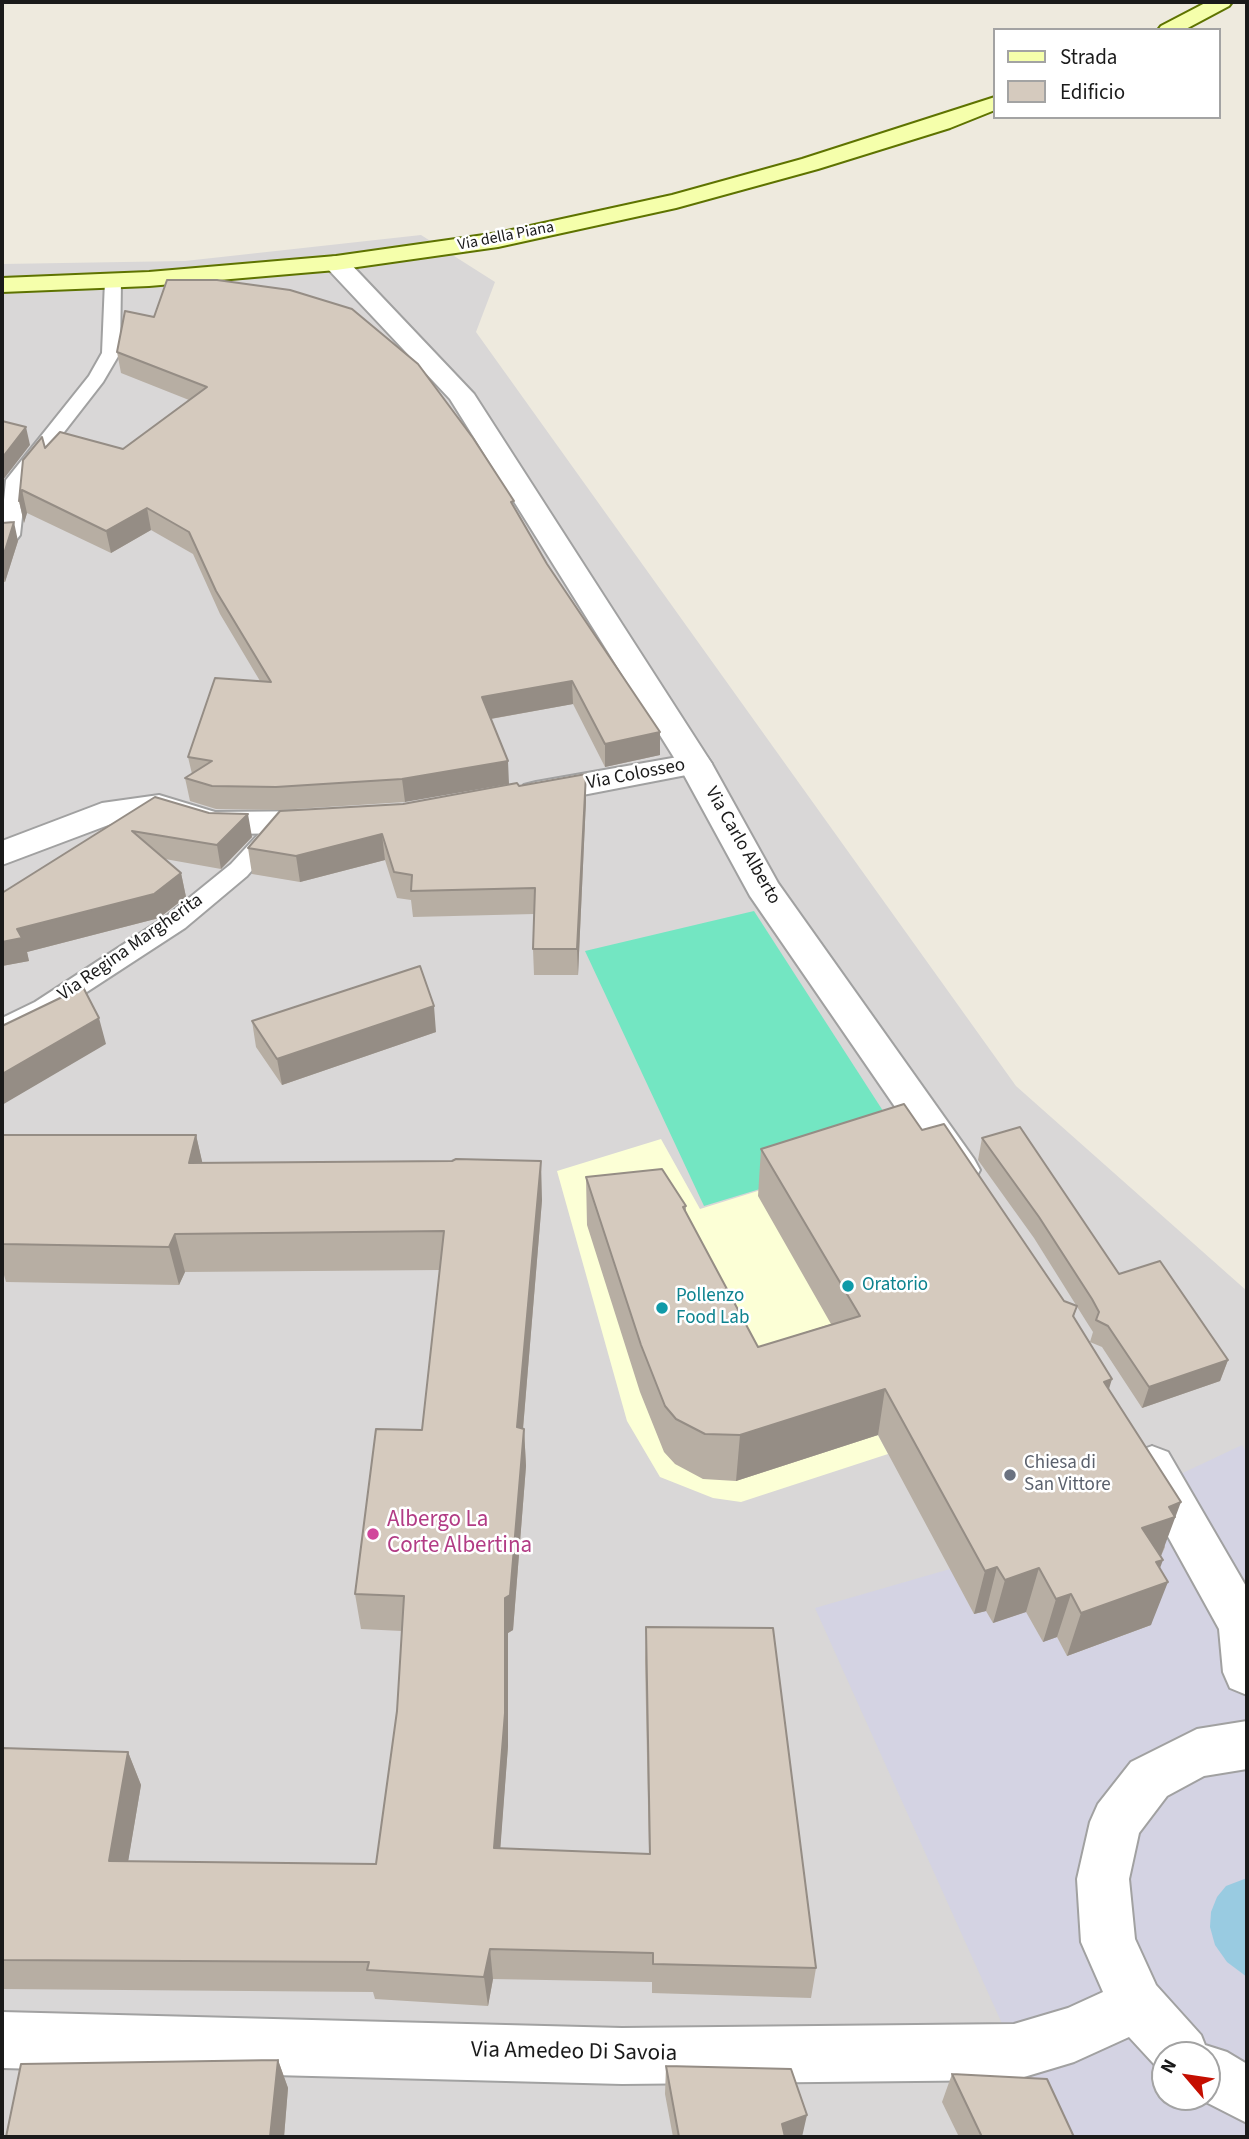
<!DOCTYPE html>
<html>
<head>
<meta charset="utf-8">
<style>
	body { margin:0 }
	#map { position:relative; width:1249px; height:2139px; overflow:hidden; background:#eeeade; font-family:"Source Sans 3",sans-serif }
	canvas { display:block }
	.frame { position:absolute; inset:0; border:4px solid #1a1a1a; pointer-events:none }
	.legend { position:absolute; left:993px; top:28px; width:228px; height:91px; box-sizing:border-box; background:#fff; border:2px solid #a3a3a3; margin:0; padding:9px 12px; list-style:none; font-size:21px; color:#1a1a1a }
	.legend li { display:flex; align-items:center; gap:14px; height:35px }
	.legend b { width:35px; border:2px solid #a3a3a3 }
	.north { position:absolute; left:1151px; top:2041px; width:70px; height:70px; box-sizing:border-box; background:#fff; border:2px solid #a3a3a3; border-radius:50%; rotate:299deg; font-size:19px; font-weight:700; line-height:28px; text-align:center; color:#1a1a1a }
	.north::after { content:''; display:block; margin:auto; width:24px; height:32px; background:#c50e00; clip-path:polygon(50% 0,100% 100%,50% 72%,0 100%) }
</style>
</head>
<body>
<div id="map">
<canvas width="1249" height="2139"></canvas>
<div class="frame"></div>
<ul class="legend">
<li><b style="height:9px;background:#f5ffab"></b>Strada</li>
<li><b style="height:19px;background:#d5cabe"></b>Edificio</li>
</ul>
<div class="north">N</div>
</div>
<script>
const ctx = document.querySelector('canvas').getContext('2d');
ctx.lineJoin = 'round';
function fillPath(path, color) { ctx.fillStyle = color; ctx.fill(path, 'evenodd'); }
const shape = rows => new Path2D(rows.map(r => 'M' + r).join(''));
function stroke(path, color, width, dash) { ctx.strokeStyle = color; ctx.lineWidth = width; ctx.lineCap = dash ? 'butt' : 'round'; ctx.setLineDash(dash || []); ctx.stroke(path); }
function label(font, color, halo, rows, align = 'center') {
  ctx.font = font + ' "Source Sans 3",sans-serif'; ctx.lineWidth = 5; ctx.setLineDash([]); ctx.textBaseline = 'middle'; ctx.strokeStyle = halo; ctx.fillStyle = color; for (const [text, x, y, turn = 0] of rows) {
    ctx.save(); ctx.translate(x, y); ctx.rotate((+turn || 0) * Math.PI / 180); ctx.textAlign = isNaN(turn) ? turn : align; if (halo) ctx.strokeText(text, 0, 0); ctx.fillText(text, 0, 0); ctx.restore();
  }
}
fillPath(shape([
	[421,235,495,282,476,332,1016,1086,1247,1291,1247,2137,2,2137,2,264,185,261],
	[1165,2055,1207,2055,1207,2097,1165,2097]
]), '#d9d7d7');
fillPath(shape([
	[661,1139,700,1209,905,1145,865,1411,888,1454,741,1502,713,1498,660,1477,627,1421,557,1171]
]), '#fcffd6');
fillPath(shape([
	[754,911,905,1145,704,1206,585,951]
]), '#73e6c2');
fillPath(shape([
	[1242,1445,1247,1453,1247,2137,1053,2137,815,1608,950,1569,974,1614,1034,1597,1032,1623,1043,1641,1057,1637,1067,1656,1151,1625,1134,1496],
	[1165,2055,1207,2055,1207,2097,1165,2097]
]), '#d4d3e3');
fillPath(shape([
	[1247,1878,1247,1977,1227,1962,1215,1945,1210,1927,1211,1912,1217,1897,1226,1886]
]), '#99cbe1');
const service = shape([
	[113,276,121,281,120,353,103,382,26,481,20,535,17,539,3,539,2,520,6,480,89,376,102,353,105,281,113,276],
	[274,823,282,826,286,831,282,836,247,876,185,928,53,1014,2,1038,2,1018,35,1002,167,916,231,864,266,826,274,823]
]);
const pedestrian = shape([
	[695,754,707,757,712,764,707,771,536,804,524,801,519,793,524,785,536,782,695,754],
	[159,795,215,812,320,811,332,814,337,822,332,830,320,833,214,834,158,817,119,821,2,865,2,841,102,803,159,795]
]);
const minor = shape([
	[336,256,345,258,474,394,712,764,778,883,974,1159,980,1170,974,1181,960,1185,946,1181,750,896,678,764,450,399,327,268,324,263,327,258,336,256],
	[1152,1446,1168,1452,1247,1588,1247,1695,1230,1688,1223,1672,1219,1629,1129,1466,1136,1452,1152,1446],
	[1247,1721,1247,1769,1204,1776,1167,1796,1139,1833,1129,1879,1135,1939,1156,1985,1201,2035,1205,2045,1227,2052,1247,2064,1247,2123,1196,2097,1207,2097,1207,2055,1165,2055,1165,2076,1129,2037,1074,2062,1014,2080,622,2084,2,2068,2,2012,622,2028,1014,2024,1068,2008,1103,1992,1081,1942,1077,1879,1090,1822,1098,1804,1131,1762,1197,1729,1247,1721]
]);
const secondary = shape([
	[1207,2,1232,2,1229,6,1184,30,1158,30,1161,26,1207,2],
	[995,97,995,110,950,128,818,169,676,208,498,247,336,270,149,286,2,292,2,278,149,272,336,256,498,233,672,195,802,159,995,97]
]);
stroke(service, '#a1a1a1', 4);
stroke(pedestrian, '#a1a1a1', 4);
stroke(minor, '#a1a1a1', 4);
stroke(secondary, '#5e7300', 4);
fillPath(service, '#fff');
fillPath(pedestrian, '#fff');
fillPath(minor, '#fff');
fillPath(secondary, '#f5ffab');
fillPath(shape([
	[117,352,515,509,547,564,660,732,660,755,605,767,573,704,491,719,405,802,280,810,216,809,190,801,185,778,192,774,188,757,260,681,220,614,193,554,151,530,111,553,27,513,24,523,19,501,23,460,123,449,189,400,121,373],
	[2,523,18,541,5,582,2,582],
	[519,786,586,800,578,975,534,975,533,949,534,914,413,917,411,900,397,898,385,860,300,882,252,874,248,848,403,804],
	[155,797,252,837,221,869,165,859,181,873,186,897,159,918,27,952,29,961,2,966],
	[252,1021,436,1032,282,1085,256,1047],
	[922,1130,1064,1301,1077,1306,1074,1317,1109,1389,1165,1547,1161,1556,1151,1625,1067,1656,1057,1637,1043,1642,1026,1612,993,1623,986,1611,974,1614,878,1435,736,1481,703,1479,675,1464,664,1452,640,1392,587,1225,586,1177,686,1206,686,1212,758,1347,831,1324,758,1196,761,1149],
	[2,1135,196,1135,202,1162,542,1200,523,1429,524,1429,526,1466,513,1630,508,1633,508,1746,500,1848,649,1854,645,1661,646,1627,816,1968,811,1998,652,1993,652,1982,493,1979,488,2006,375,1999,373,1992,2,1989,2,1748,128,1752,141,1785,128,1861,376,1864,397,1711,402,1631,361,1629,355,1594,422,1430,440,1270,185,1272,179,1285,6,1282,4,1275,2,1275],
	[982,1138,1119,1274,1228,1360,1220,1381,1142,1408,1102,1347,1090,1342,1093,1332,1086,1321,1034,1238,978,1160],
	[278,2060,288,2088,284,2137,6,2137],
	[666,2066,802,2137,673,2137,665,2094],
	[952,2074,1074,2137,959,2137,942,2102]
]), '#b7aea3');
fillPath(shape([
	[26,427,30,445,3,480,2,512,2,458],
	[22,490,27,513,24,523,19,501],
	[147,508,151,530,111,553,106,531],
	[14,522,18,541,5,582,2,568,2,560],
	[572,681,573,704,484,720,482,697],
	[660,732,660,755,605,767,605,744],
	[508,761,509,784,405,802,402,779],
	[586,774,586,800,578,975,577,949],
	[248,814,252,837,221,869,217,845],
	[382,834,385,860,300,882,296,856],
	[181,873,186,897,159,918,27,952,29,961,2,966,2,942,17,929],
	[434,1006,436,1032,282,1085,277,1059],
	[99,1018,106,1044,2,1105,2,1074],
	[196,1135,205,1174,189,1163],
	[541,1161,542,1200,520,1464,517,1427],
	[175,1234,185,1272,179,1285,169,1247],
	[1228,1360,1220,1381,1142,1408,1149,1387],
	[1112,1379,1098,1425,1104,1382],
	[885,1389,878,1435,736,1481,740,1435],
	[524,1429,526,1466,513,1630,508,1633,508,1746,498,1880,494,1848,505,1598],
	[1181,1502,1159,1561,1163,1560,1153,1587,1168,1582,1151,1625,1067,1656,1081,1613,1142,1528,1169,1507],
	[997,1567,986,1611,974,1614,985,1571],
	[1039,1568,1026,1612,993,1623,1005,1580],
	[1071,1594,1057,1637,1043,1642,1056,1599],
	[128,1752,141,1785,123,1892,109,1861],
	[490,1949,493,1979,488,2006,484,1977],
	[278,2060,288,2088,284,2137,270,2137],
	[807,2115,802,2137,780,2137,782,2124]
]), '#958d85');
const building = shape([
	[167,280,217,280,290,290,352,309,418,364,473,438,514,501,511,502,547,564,660,732,605,744,572,681,482,697,508,761,402,779,276,787,212,786,185,778,212,761,188,757,215,678,271,682,216,591,189,532,147,508,106,531,22,490,19,501,23,460,42,437,45,448,60,432,123,449,207,387,117,352,125,311,154,317,167,280],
	[2,421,26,427,2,458,2,421],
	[14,522,2,560,2,523,14,522],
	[586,774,577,949,533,949,535,888,411,891,412,875,394,872,382,834,296,856,248,848,280,811,403,804,517,783,519,786,586,774],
	[155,797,209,813,248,814,217,845,132,831,181,873,154,894,17,929,22,938,2,942,2,893,155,797],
	[420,966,434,1006,277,1059,252,1021,420,966],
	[83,987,99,1018,2,1074,2,1026,83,987],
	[904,1104,922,1130,944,1124,1064,1301,1077,1306,1073,1316,1112,1379,1104,1382,1181,1502,1169,1507,1175,1517,1142,1528,1163,1560,1156,1562,1168,1582,1081,1613,1071,1594,1056,1599,1039,1568,1005,1580,997,1567,985,1571,885,1389,740,1435,705,1434,676,1419,665,1406,641,1345,586,1177,662,1169,686,1206,683,1207,758,1347,860,1316,761,1149,904,1104],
	[1020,1127,1119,1274,1160,1261,1228,1360,1149,1387,1108,1326,1096,1320,1099,1312,1092,1299,1039,1217,982,1138,1020,1127],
	[2,1135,196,1135,189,1163,452,1161,456,1159,541,1161,517,1427,524,1429,510,1595,505,1598,505,1713,494,1848,650,1854,646,1627,773,1628,816,1968,653,1964,653,1953,490,1949,484,1977,367,1970,369,1962,2,1960,2,1748,128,1752,109,1861,376,1864,397,1711,404,1596,355,1594,376,1429,422,1430,444,1231,175,1234,169,1247,2,1244,2,1135],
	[278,2060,270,2137,136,2137,136,2136,6,2137,21,2064,278,2060],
	[666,2066,791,2069,807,2115,782,2124,785,2137,679,2137,666,2066],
	[952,2074,1047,2079,1074,2137,982,2137,952,2074]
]);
fillPath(building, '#d5cabe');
stroke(building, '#958d85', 2);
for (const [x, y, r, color] of [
	[848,1286,7,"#0f9aa8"],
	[662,1308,7,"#0f9aa8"],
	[1010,1475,7,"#6b7280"],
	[373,1534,7,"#d1479c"]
]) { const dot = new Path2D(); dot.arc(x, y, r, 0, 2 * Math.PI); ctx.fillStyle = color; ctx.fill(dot); stroke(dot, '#fff', 2.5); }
label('16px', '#1a1a1a', '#fff', [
	["Via della Piana",506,237,-11]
]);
label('19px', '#1a1a1a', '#fff', [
	["Via Colosseo",636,775,-11],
	["Via Carlo Alberto",742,846,60],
	["Via Regina Margherita",131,948,-35]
]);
label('19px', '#0d838f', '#fff', [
	["Oratorio",862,1286],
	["Pollenzo",676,1297],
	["Food Lab",676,1319]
], 'left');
label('19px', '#5b616d', '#fff', [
	["Chiesa di",1024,1464],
	["San Vittore",1024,1486]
], 'left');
label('23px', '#b23c85', '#fff', [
	["Albergo La",387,1521],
	["Corte Albertina",387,1547]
], 'left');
label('23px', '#1a1a1a', '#fff', [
	["Via Amedeo Di Savoia",574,2053,1]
]);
</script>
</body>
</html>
